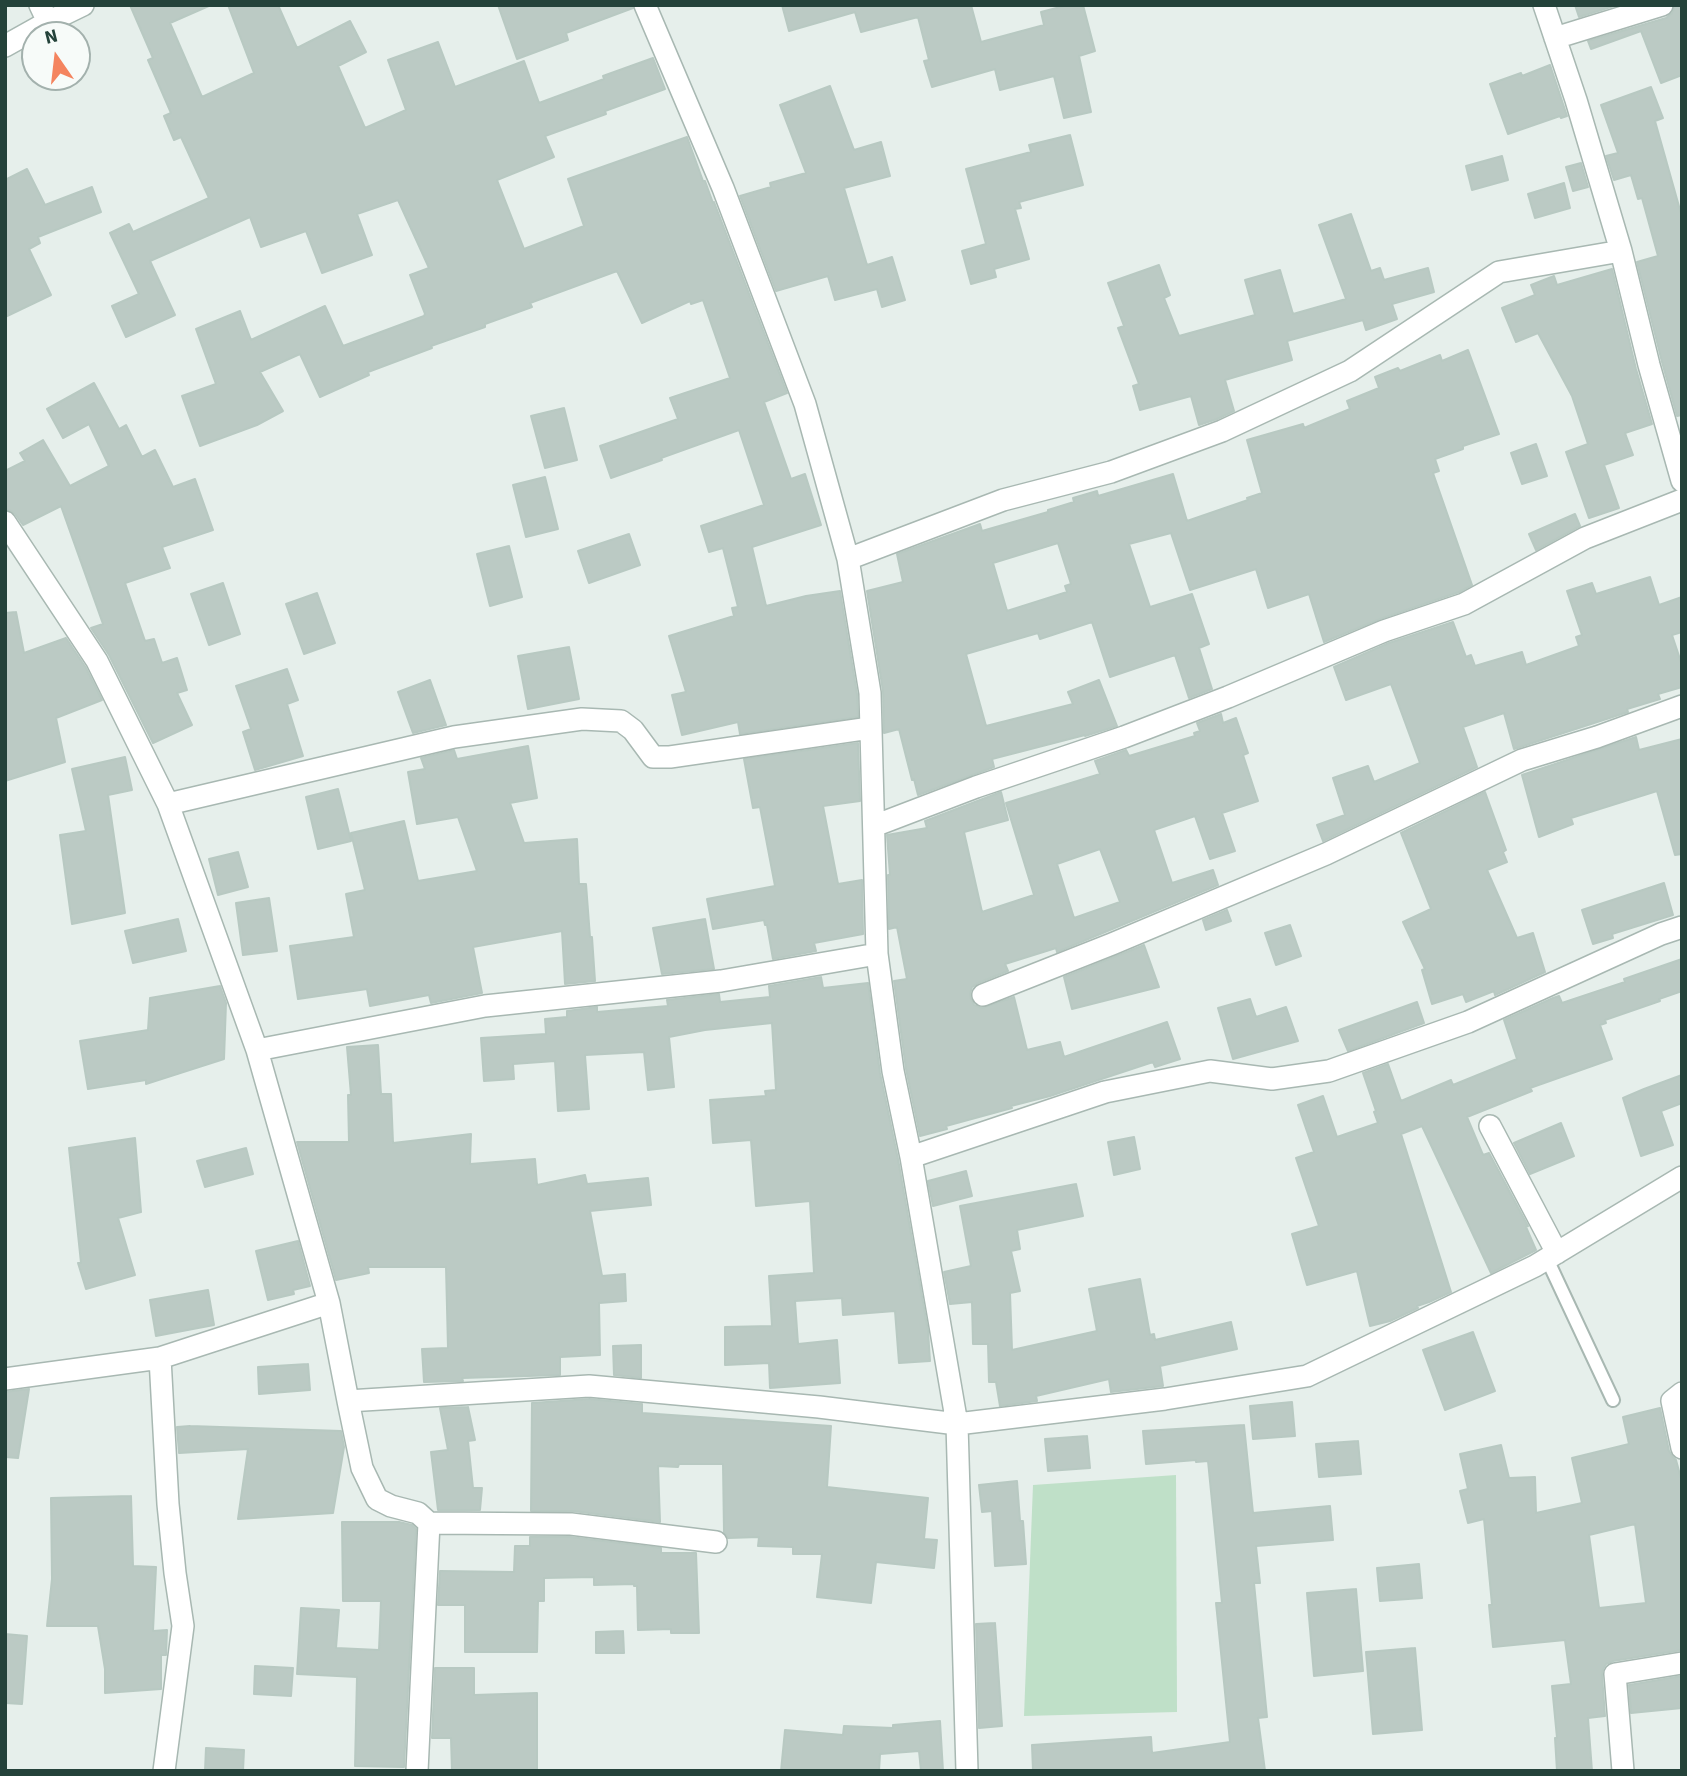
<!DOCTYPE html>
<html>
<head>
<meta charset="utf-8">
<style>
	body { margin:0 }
	#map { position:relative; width:1687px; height:1776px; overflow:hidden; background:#e6efeb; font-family:"Source Sans 3",sans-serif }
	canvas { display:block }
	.frame { position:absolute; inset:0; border:7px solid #24423a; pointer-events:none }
	.north { position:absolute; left:21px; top:21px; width:70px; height:70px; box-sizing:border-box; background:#f7fbf9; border:2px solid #a3b1ad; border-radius:50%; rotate:346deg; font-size:19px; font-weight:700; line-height:28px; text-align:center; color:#24423a }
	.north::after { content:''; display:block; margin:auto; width:24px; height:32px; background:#f4845f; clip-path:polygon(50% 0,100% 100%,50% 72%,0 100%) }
</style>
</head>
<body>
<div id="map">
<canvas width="1687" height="1776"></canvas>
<div class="frame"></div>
<div class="north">N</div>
</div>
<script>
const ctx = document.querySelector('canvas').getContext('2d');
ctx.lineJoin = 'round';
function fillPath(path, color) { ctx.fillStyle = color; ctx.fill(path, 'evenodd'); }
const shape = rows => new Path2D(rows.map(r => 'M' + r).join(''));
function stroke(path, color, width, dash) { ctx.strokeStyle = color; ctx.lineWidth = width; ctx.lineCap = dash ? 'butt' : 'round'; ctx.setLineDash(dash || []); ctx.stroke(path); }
fillPath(shape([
	[1176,1475,1177,1712,1024,1716,1033,1485]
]), '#bfe0c8');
const building = shape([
	[130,5,211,5,170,23,202,97,254,73,228,5,278,5,297,48,350,21,366,52,338,66,365,128,406,110,388,60,438,42,455,87,524,61,539,103,604,79,603,76,653,58,665,89,605,111,606,114,545,136,554,157,497,180,524,249,584,226,568,179,687,137,703,181,705,181,713,203,714,202,787,393,764,402,791,479,805,474,821,525,752,547,766,606,806,596,840,591,857,694,858,717,740,734,738,722,682,735,672,695,686,692,669,636,734,616,732,608,738,607,723,548,709,552,701,526,764,505,739,430,661,458,662,460,611,478,600,446,678,419,670,398,730,378,703,300,691,304,690,301,642,323,617,271,530,303,532,307,485,324,485,327,431,346,432,348,368,372,369,375,320,397,300,354,260,372,283,411,257,425,200,446,182,396,216,384,196,329,240,311,251,340,325,306,343,346,424,316,425,314,410,275,429,268,398,200,357,214,372,255,322,273,306,231,261,247,250,217,150,261,175,315,126,337,112,306,139,294,110,233,129,224,133,232,209,198,181,137,174,140,164,116,171,113,148,60,153,58,130,5],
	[498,5,632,5,633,8,566,33,568,40,517,59,498,5],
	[782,5,971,5,981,42,1044,25,1041,12,1068,5,1083,5,1095,51,1079,56,1091,112,1064,118,1054,76,1000,90,995,69,932,87,924,61,929,60,918,17,861,32,855,12,789,31,782,5],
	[1575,5,1617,5,1579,17,1575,5],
	[1675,5,1682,5,1682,75,1661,83,1641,31,1591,49,1588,41,1666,18,1672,13,1675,5],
	[1550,65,1567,116,1561,118,1560,116,1508,134,1490,84,1521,73,1522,76,1550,65],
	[830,86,854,150,881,142,890,176,844,188,867,265,892,257,905,300,882,307,877,289,835,300,828,276,776,291,740,196,771,187,770,183,806,173,780,105,830,86],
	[1651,87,1663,118,1655,121,1682,217,1682,415,1677,416,1662,362,1637,262,1658,256,1642,198,1638,199,1631,175,1614,180,1606,156,1618,153,1601,105,1651,87],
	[1070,135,1083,185,1019,202,1021,208,1015,209,1029,259,994,269,996,277,971,284,962,251,986,244,966,169,1031,152,1029,145,1070,135],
	[1502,156,1508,180,1472,190,1466,166,1502,156],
	[1581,163,1588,187,1573,191,1566,167,1581,163],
	[27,169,45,205,92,187,101,212,38,237,40,243,29,249,51,295,5,317,5,180,27,169],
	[1564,183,1570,208,1535,218,1528,194,1564,183],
	[1351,214,1371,271,1380,268,1384,280,1428,268,1434,292,1392,304,1397,319,1366,330,1363,320,1287,341,1292,360,1225,380,1234,411,1217,419,1199,425,1191,396,1140,410,1133,386,1139,384,1118,328,1124,326,1108,283,1159,265,1170,295,1164,298,1179,336,1255,315,1245,280,1280,270,1293,314,1346,299,1319,225,1351,214],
	[1612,269,1636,369,1652,424,1625,433,1633,455,1604,465,1619,508,1589,518,1566,452,1588,444,1572,396,1538,333,1516,342,1502,308,1535,295,1531,285,1554,276,1557,285,1612,269],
	[1468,350,1499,434,1463,446,1463,449,1435,459,1439,471,1433,473,1472,585,1459,592,1380,619,1324,642,1309,594,1268,608,1256,569,1190,590,1171,533,1129,544,1150,607,1192,594,1209,644,1199,648,1212,689,1189,698,1175,655,1110,677,1092,622,1040,639,1038,633,966,654,986,726,1073,704,1068,692,1099,680,1117,726,1085,736,1085,735,992,759,994,767,918,795,914,779,912,780,899,729,884,733,883,691,867,591,903,582,897,554,980,524,982,531,1048,512,1048,510,1074,502,1073,498,1097,491,1098,496,1173,474,1187,521,1248,500,1247,498,1262,493,1247,440,1303,424,1304,428,1350,409,1347,401,1379,388,1375,377,1398,368,1400,371,1440,355,1442,361,1468,350],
	[1058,543,1071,584,1065,586,1067,592,1007,611,993,563,1058,543],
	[94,383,119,429,126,425,142,457,155,450,173,487,195,479,213,530,162,547,170,568,125,583,145,641,154,639,162,663,177,658,187,690,177,693,192,725,153,743,109,655,91,628,103,624,61,506,23,525,15,514,11,511,5,509,5,471,25,461,20,453,43,440,70,486,109,466,89,424,63,438,47,409,94,383],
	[564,408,577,460,545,468,531,416,564,408],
	[1536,444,1547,476,1522,484,1511,453,1536,444],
	[545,477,558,529,526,537,513,485,545,477],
	[1575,514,1580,526,1536,550,1529,534,1575,514],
	[629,534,640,565,589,583,578,551,629,534],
	[509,546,522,597,490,606,477,554,509,546],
	[1650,577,1659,605,1682,597,1682,632,1672,635,1682,665,1682,687,1658,694,1660,699,1627,709,1628,712,1514,749,1504,713,1463,727,1477,767,1323,841,1317,825,1345,815,1333,778,1368,766,1374,782,1420,763,1391,684,1346,700,1334,667,1389,643,1453,622,1466,657,1471,655,1475,666,1522,652,1526,665,1579,646,1576,637,1582,635,1567,591,1592,583,1596,594,1650,577],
	[223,583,240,634,209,645,191,594,223,583],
	[317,593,335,643,304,654,286,604,317,593],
	[16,612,24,653,66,638,86,668,102,700,56,718,65,762,5,781,5,613,16,612],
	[569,647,579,699,528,709,518,656,569,647],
	[287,669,298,700,287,704,303,756,255,770,243,732,251,729,236,686,287,669],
	[430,680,446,725,413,733,398,692,430,680],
	[1221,714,1223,723,1236,718,1248,753,1243,755,1258,801,1222,813,1235,851,1210,859,1195,816,1154,830,1172,883,1213,870,1218,885,1057,952,1056,948,1005,964,1008,971,978,983,972,987,970,994,971,999,974,1005,982,1008,1014,997,1027,1050,1060,1042,1064,1057,1167,1022,1180,1059,1155,1067,1153,1062,1050,1096,1011,1106,1012,1108,946,1126,947,1129,920,1136,906,1069,894,981,907,979,897,927,889,929,888,875,890,875,887,835,927,828,925,821,1001,792,1008,820,964,832,982,912,1034,895,1006,803,1100,774,1095,761,1126,750,1129,756,1195,736,1194,733,1200,731,1197,723,1221,714],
	[1100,849,1120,902,1074,918,1057,864,1100,849],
	[1636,737,1639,750,1682,739,1682,854,1675,855,1657,791,1571,818,1573,824,1539,837,1522,775,1636,737],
	[858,743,860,801,823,806,838,884,862,880,863,934,814,943,816,951,773,959,767,925,765,925,764,920,713,929,707,899,775,886,760,807,753,808,744,759,858,743],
	[528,746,537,798,510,803,524,843,577,839,579,884,586,884,590,937,592,937,595,981,565,984,562,931,473,947,482,993,431,1003,429,995,370,1006,367,989,298,999,290,946,354,937,346,894,365,890,351,833,404,821,418,881,477,871,458,817,417,824,408,772,425,769,421,758,454,750,457,759,528,746],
	[125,757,132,790,108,795,125,913,72,924,60,835,86,831,72,769,125,757],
	[338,789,351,841,318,849,306,797,338,789],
	[1485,792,1506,850,1503,852,1507,862,1487,870,1517,938,1533,933,1545,972,1495,995,1494,991,1466,1002,1463,994,1432,1004,1422,970,1425,969,1403,922,1431,909,1401,833,1485,792],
	[238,852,248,887,218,895,209,859,238,852],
	[1664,883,1673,915,1612,934,1613,938,1593,944,1582,910,1664,883],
	[269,898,277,951,243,955,236,903,269,898],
	[1227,910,1231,921,1206,930,1203,920,1227,910],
	[178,919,186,951,133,963,125,931,178,919],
	[705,919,714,969,662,974,653,928,705,919],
	[1290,925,1301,956,1276,965,1265,933,1290,925],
	[1144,945,1159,987,1072,1009,1064,977,1144,945],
	[1682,959,1682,991,1659,999,1660,1001,1605,1020,1606,1023,1600,1025,1612,1059,1530,1088,1532,1091,1467,1117,1483,1155,1489,1153,1528,1226,1526,1227,1536,1250,1491,1273,1422,1126,1401,1134,1451,1292,1429,1302,1417,1306,1418,1308,1390,1321,1370,1326,1357,1271,1307,1285,1292,1234,1319,1226,1296,1158,1314,1152,1298,1105,1323,1096,1337,1137,1378,1123,1374,1112,1376,1111,1363,1073,1388,1064,1401,1101,1451,1080,1453,1085,1517,1059,1504,1020,1553,998,1559,996,1562,1003,1625,982,1624,979,1682,959],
	[821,977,823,988,868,983,880,1073,898,1159,928,1331,930,1361,899,1363,895,1311,843,1315,842,1298,795,1301,798,1344,837,1340,840,1383,770,1388,769,1363,725,1365,725,1327,772,1326,769,1276,814,1273,810,1201,756,1206,751,1140,713,1143,710,1100,766,1096,765,1091,776,1090,772,1023,705,1030,669,1037,674,1087,648,1090,644,1052,585,1055,589,1109,558,1111,555,1061,513,1064,514,1079,484,1081,481,1038,546,1034,545,1019,567,1017,567,1011,597,1007,597,1012,668,1006,667,1000,719,994,720,1002,770,997,769,986,821,977],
	[220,986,226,1003,224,1059,146,1084,146,1080,88,1089,80,1041,148,1030,150,998,220,986],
	[1250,999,1256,1017,1286,1007,1298,1041,1233,1059,1218,1008,1250,999],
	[1417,1002,1424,1023,1348,1051,1339,1030,1417,1002],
	[378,1045,381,1094,391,1094,393,1143,471,1134,470,1164,535,1159,537,1185,585,1175,587,1184,648,1178,651,1205,590,1211,602,1276,625,1274,626,1301,599,1303,600,1355,560,1357,560,1375,462,1378,463,1381,424,1382,422,1349,448,1348,446,1267,368,1267,369,1273,336,1280,297,1142,349,1142,348,1095,351,1095,347,1047,378,1045],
	[1682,1075,1682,1103,1661,1111,1673,1145,1641,1156,1623,1098,1644,1089,1682,1075],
	[1561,1123,1574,1156,1530,1174,1514,1143,1561,1123],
	[1134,1137,1140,1169,1114,1175,1108,1142,1134,1137],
	[135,1138,141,1212,118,1218,135,1275,86,1289,78,1263,81,1263,69,1148,135,1138],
	[246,1148,253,1174,205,1187,197,1161,246,1148],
	[966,1171,972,1196,933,1206,928,1181,966,1171],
	[1076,1184,1083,1216,1017,1230,1020,1249,1011,1251,1020,1291,1010,1293,1012,1350,1097,1331,1089,1289,1140,1279,1150,1335,1154,1334,1155,1340,1231,1322,1237,1349,1160,1366,1163,1386,1111,1392,1109,1379,1036,1396,1037,1401,1000,1406,996,1382,989,1382,988,1344,973,1344,972,1302,950,1304,944,1272,971,1266,960,1206,1076,1184],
	[298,1241,310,1286,293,1290,294,1294,268,1300,256,1251,298,1241],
	[208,1290,214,1325,156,1336,150,1300,208,1290],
	[1473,1332,1495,1391,1445,1410,1423,1350,1473,1332],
	[641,1345,641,1378,614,1375,613,1346,641,1345],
	[308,1364,310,1390,259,1394,258,1367,308,1364],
	[29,1389,18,1458,5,1457,5,1392,29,1389],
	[589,1399,642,1404,642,1413,831,1426,827,1487,928,1498,924,1539,937,1540,934,1568,876,1562,871,1603,817,1597,822,1554,793,1554,793,1547,758,1546,759,1537,728,1538,724,1532,723,1464,679,1464,678,1467,658,1466,660,1522,573,1511,531,1511,532,1403,589,1399],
	[1292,1402,1295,1436,1253,1439,1250,1406,1292,1402],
	[468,1407,475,1440,468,1441,473,1488,482,1488,480,1510,438,1510,431,1452,448,1450,440,1408,468,1407],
	[1660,1408,1669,1451,1672,1456,1676,1460,1682,1482,1682,1650,1613,1661,1606,1664,1603,1669,1602,1675,1605,1716,1588,1718,1592,1771,1557,1771,1555,1738,1557,1738,1552,1686,1571,1684,1565,1640,1493,1647,1489,1605,1492,1605,1484,1519,1468,1523,1460,1491,1468,1489,1460,1454,1501,1445,1509,1478,1535,1477,1536,1513,1582,1503,1572,1458,1629,1444,1623,1417,1660,1408],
	[1635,1524,1646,1603,1599,1608,1589,1535,1635,1524],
	[1244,1425,1253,1513,1330,1506,1333,1540,1256,1546,1260,1583,1254,1583,1267,1717,1258,1718,1265,1771,1033,1771,1032,1745,1151,1737,1152,1753,1230,1742,1216,1603,1222,1603,1208,1461,1196,1462,1196,1460,1146,1464,1143,1431,1244,1425],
	[190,1426,341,1431,344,1447,333,1513,238,1519,248,1449,179,1453,177,1427,190,1426],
	[1087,1436,1090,1468,1048,1471,1045,1439,1087,1436],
	[1358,1441,1361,1474,1319,1477,1316,1444,1358,1441],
	[1017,1481,1020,1521,1023,1521,1026,1564,995,1566,992,1511,982,1512,979,1485,1017,1481],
	[131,1496,133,1566,156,1567,153,1631,167,1630,166,1655,161,1655,161,1689,105,1693,105,1669,98,1626,47,1626,52,1579,51,1498,131,1496],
	[342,1522,399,1522,412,1525,416,1529,404,1767,355,1766,357,1677,297,1674,301,1608,339,1610,336,1648,379,1650,381,1601,343,1601,342,1522],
	[530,1537,570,1537,661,1548,661,1553,696,1553,699,1633,671,1633,671,1629,638,1630,637,1586,634,1586,634,1584,594,1585,594,1577,544,1578,544,1601,538,1601,537,1652,465,1652,465,1605,438,1605,440,1571,514,1572,515,1546,530,1546,530,1537],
	[1419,1564,1422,1598,1380,1601,1377,1568,1419,1564],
	[1356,1589,1363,1671,1314,1676,1307,1593,1356,1589],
	[995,1623,1002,1726,979,1728,976,1624,995,1623],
	[623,1631,624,1653,596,1653,596,1632,623,1631],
	[5,1634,27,1636,22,1704,5,1703,5,1634],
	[1415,1648,1422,1730,1373,1734,1366,1652,1415,1648],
	[255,1666,293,1668,291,1696,254,1694,255,1666],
	[435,1668,474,1668,474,1695,537,1693,537,1771,452,1771,451,1738,432,1738,435,1668],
	[1682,1676,1682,1708,1631,1713,1629,1685,1682,1676],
	[940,1721,943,1771,921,1771,919,1751,880,1754,879,1771,781,1771,785,1730,843,1735,844,1726,893,1728,893,1725,940,1721],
	[206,1748,244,1750,243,1771,205,1771,206,1748]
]);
fillPath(building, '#bbcac4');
stroke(building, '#b8c9c2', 2);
const service = shape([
	[1547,1259,1613,1400]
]);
const minor = shape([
	[645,5,723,188,805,404,848,559,870,693,877,954,893,1071,911,1157,957,1424,967,1771],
	[1544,5,1576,100,1621,251,1649,365,1682,481],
	[48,22,83,5],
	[1555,38,1662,5],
	[5,46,48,22,40,5],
	[5,522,97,661,168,804,257,1050,329,1303,348,1401,589,1386,819,1407,957,1424,1165,1399,1307,1376,1535,1266,1682,1177],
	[848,559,1003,500,1111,472,1222,431,1350,371,1499,272,1621,251],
	[168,804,454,737,582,719,621,721,633,730,653,757,670,757,870,728],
	[874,826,976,787,1124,737,1228,697,1384,631,1464,604,1585,538,1682,500],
	[983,995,1112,944,1326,854,1522,760,1597,737,1682,706],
	[257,1050,485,1006,721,981,877,954],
	[1490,1126,1557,1253],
	[911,1157,1105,1092,1210,1071,1272,1079,1329,1071,1468,1022,1661,934,1682,927],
	[160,1358,168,1504,175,1573,183,1626,164,1771],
	[5,1379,160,1358,329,1303],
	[1682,1393,1672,1401,1682,1448],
	[348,1401,362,1468,377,1499,391,1506,418,1513,429,1523,417,1771],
	[429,1523,571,1524,716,1542],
	[1623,1771,1615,1674,1682,1663]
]);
stroke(service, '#a8b8b2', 16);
stroke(minor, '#a8b8b2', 24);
stroke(service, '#fff', 12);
stroke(minor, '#fff', 21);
</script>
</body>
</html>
